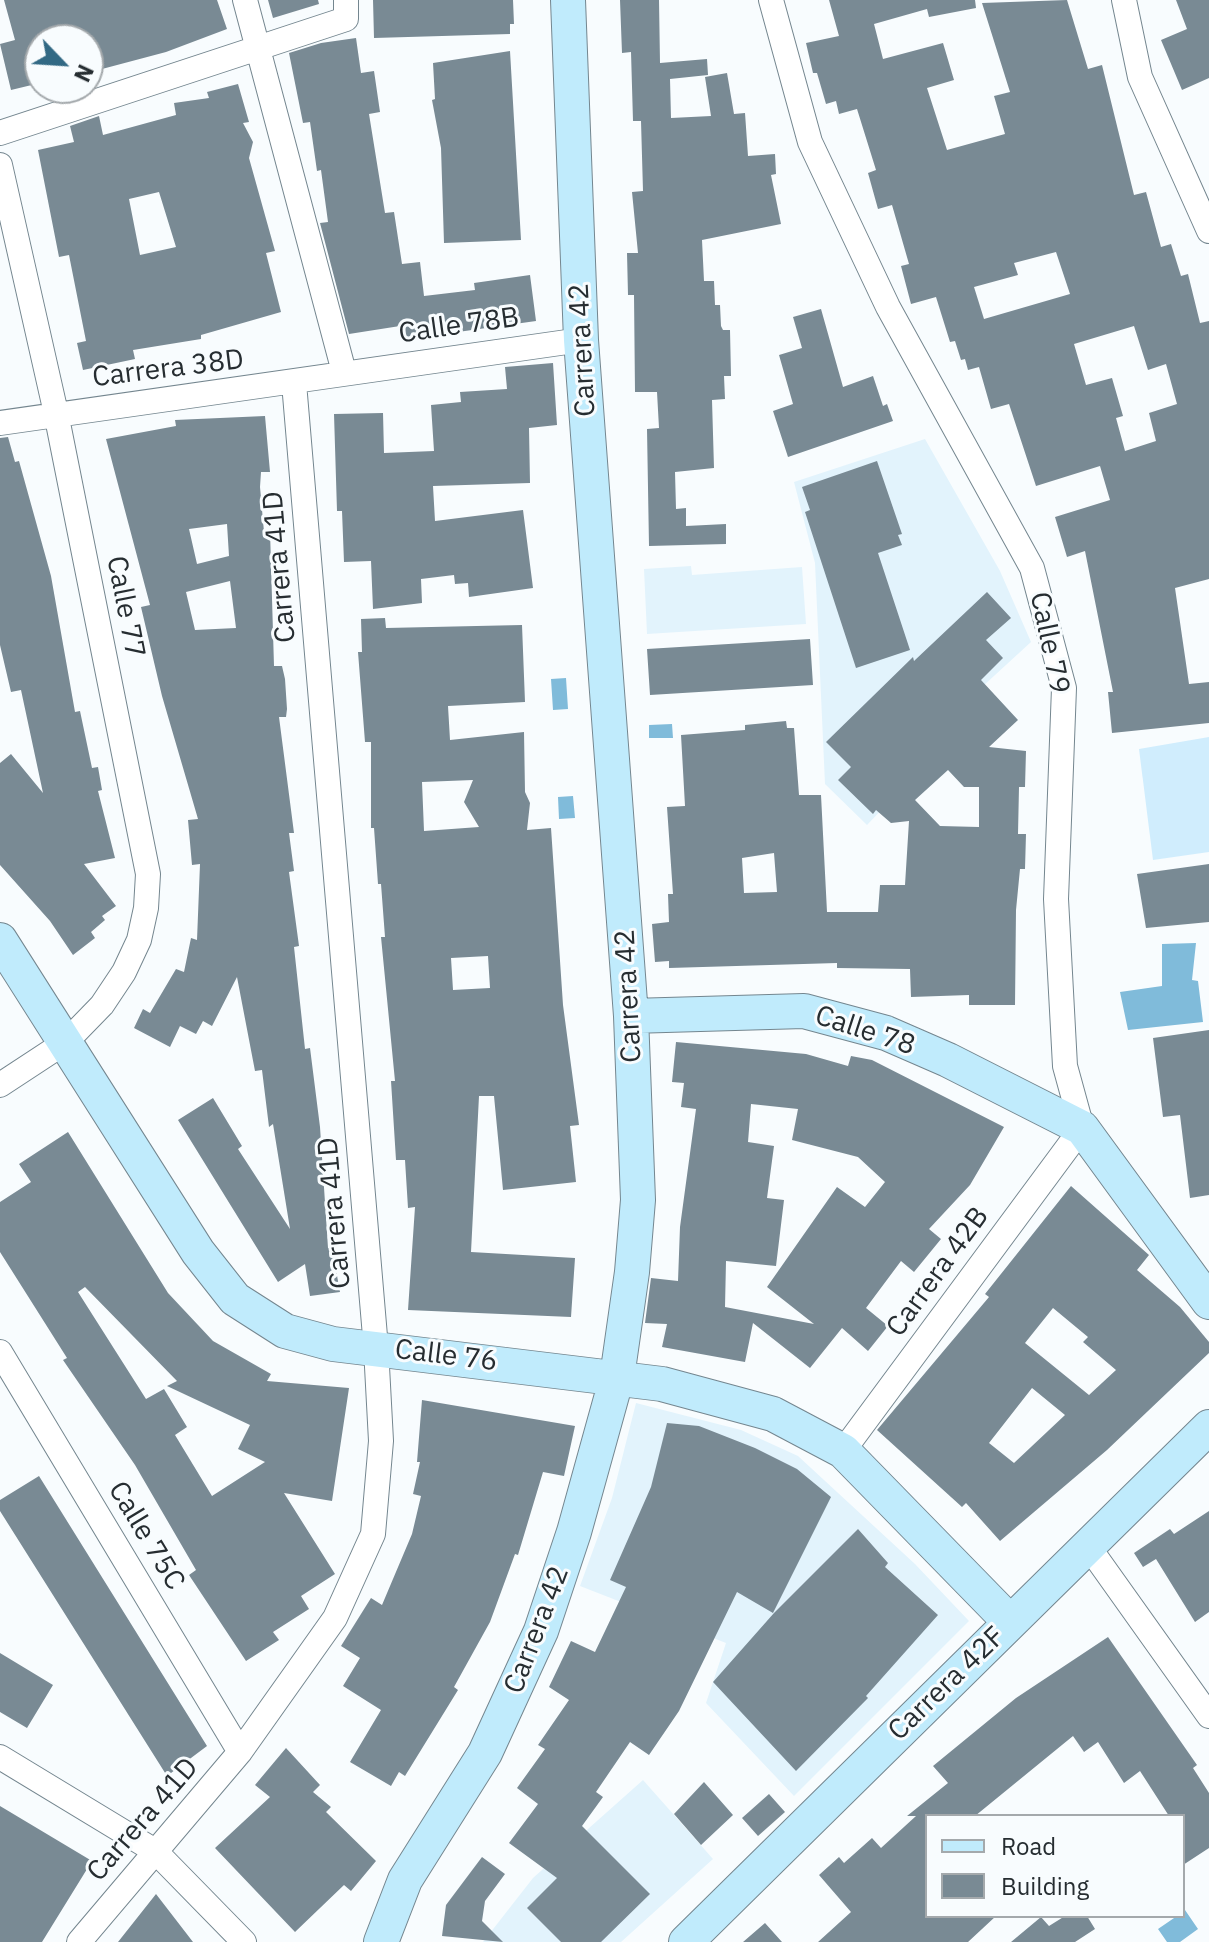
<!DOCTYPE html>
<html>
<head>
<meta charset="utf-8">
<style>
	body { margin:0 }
	#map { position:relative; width:1209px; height:1942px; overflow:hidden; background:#f8fcfe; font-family:"IBM Plex Sans",sans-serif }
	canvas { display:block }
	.legend { position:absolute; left:925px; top:1814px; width:260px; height:104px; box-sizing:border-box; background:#f8fcfe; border:2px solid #a4a9ac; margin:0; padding:10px 14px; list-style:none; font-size:24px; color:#262d31 }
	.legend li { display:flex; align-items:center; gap:16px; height:40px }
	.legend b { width:40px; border:2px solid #a4a9ac }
	.north { position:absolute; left:24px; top:24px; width:80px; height:80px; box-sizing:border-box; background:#f8fcfe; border:2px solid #a4a9ac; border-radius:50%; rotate:115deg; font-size:22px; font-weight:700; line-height:32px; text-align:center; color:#262d31 }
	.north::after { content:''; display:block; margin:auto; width:28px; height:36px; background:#326984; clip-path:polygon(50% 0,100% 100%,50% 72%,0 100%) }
</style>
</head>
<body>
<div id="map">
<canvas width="1209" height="1942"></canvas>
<ul class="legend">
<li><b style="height:10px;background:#c0ebfc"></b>Road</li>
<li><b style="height:22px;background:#798a94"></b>Building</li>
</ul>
<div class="north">N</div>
</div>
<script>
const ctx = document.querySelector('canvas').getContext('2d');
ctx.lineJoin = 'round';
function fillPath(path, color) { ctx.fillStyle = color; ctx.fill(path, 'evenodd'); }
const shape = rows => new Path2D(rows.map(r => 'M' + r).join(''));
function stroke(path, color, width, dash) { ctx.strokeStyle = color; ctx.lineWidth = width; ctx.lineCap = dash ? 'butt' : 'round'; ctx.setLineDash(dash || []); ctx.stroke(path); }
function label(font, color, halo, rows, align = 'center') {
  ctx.font = font + ' "IBM Plex Sans",sans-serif'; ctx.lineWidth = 6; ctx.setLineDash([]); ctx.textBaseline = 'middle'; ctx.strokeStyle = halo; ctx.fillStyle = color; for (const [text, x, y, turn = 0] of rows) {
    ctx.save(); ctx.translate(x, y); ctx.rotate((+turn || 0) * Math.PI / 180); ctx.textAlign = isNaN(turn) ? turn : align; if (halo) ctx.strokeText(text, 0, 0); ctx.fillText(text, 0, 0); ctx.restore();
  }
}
fillPath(shape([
	[925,439,1000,571,1031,642,897,765,910,780,867,825,825,784,815,563,794,482],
	[691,566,692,575,802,567,806,624,647,634,644,569],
	[636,1403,741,1430,798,1456,915,1564,969,1621,794,1796,706,1703,726,1643,580,1586,612,1498],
	[643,1780,713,1859,621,1942,483,1942,533,1878]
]), '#e2f3fc');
fillPath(shape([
	[1209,737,1209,852,1153,860,1139,749]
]), '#d0edfd');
fillPath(shape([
	[566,678,568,709,553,710,551,679],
	[672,724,673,738,649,738,649,725],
	[573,796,575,818,559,819,558,797],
	[1196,943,1192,980,1198,981,1203,1022,1128,1030,1120,992,1162,986,1162,944],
	[1185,1910,1198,1929,1180,1942,1167,1942,1158,1929,1177,1916,1183,1916]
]), '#80bbda');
fillPath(shape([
	[4,0,217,0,227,29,166,52,102,69,93,40,40,40,40,83,11,90,0,44,15,40],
	[268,0,318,0,319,4,273,18],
	[373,0,513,0,514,24,510,24,510,34,374,38],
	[620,0,659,0,660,63,707,59,708,75,670,79,671,118,711,116,705,77,727,73,734,114,745,113,748,156,775,154,776,174,771,175,781,224,702,240,704,281,714,281,715,305,720,305,721,326,723,330,730,330,731,376,724,376,725,399,712,400,714,468,675,472,676,509,686,508,686,526,726,524,726,544,649,546,647,429,659,428,657,392,635,392,634,295,628,295,627,253,638,253,632,192,643,191,641,121,633,121,631,52,622,53],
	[829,0,975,0,976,8,929,17,927,9,874,24,883,59,943,43,954,80,927,88,947,150,1005,134,994,96,1010,92,982,3,1067,0,1088,69,1102,65,1134,195,1146,192,1161,247,1171,244,1181,276,1188,274,1200,323,1209,321,1209,579,1175,588,1189,684,1209,682,1209,723,1112,733,1108,692,1113,692,1085,551,1067,557,1055,517,1110,500,1100,466,1036,486,1009,404,991,409,979,367,968,370,965,359,961,360,955,341,950,342,936,297,911,304,901,266,909,264,892,205,878,209,868,173,876,170,857,109,839,114,836,101,826,104,817,73,813,73,806,43,839,36],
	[1056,252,1070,294,984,319,974,287,1018,275,1014,263],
	[1134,326,1148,370,1166,364,1177,404,1149,413,1156,441,1125,451,1116,418,1123,416,1112,378,1086,385,1074,344],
	[1176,0,1209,0,1209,78,1182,90,1161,40,1187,29],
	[356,38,361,73,374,71,380,112,369,114,385,213,394,212,402,264,420,262,424,296,475,290,474,283,530,275,536,321,401,340,400,326,349,334,320,223,328,222,321,170,317,171,310,122,303,123,289,53,321,43],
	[510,51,521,240,444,243,441,148,432,100,435,99,433,63],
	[238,84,249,122,243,123,253,142,249,158,275,251,266,253,281,312,201,335,201,339,133,350,135,359,83,370,77,343,86,341,69,255,59,257,38,150,74,142,70,126,99,116,103,135,176,115,174,103,209,98,207,92],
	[159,192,176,247,140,255,129,199],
	[821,309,843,387,873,376,883,406,887,404,893,421,788,457,773,411,793,404,779,355,802,348,793,317],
	[553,363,557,425,529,428,530,483,433,486,435,521,523,510,533,588,469,597,468,583,455,584,454,575,421,579,422,603,373,609,371,561,344,562,342,511,337,511,334,414,383,413,384,453,434,451,431,405,461,402,460,392,507,389,505,367],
	[265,416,270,472,261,472,260,487,264,532,270,531,274,666,282,666,285,679,287,709,286,717,279,717,294,833,289,833,294,871,289,872,299,946,294,947,305,1049,310,1048,320,1127,328,1248,332,1248,340,1292,310,1296,305,1264,278,1282,178,1120,213,1098,242,1146,238,1149,290,1229,273,1124,269,1127,262,1070,255,1071,237,977,212,1026,203,1021,196,1034,180,1026,170,1047,134,1028,143,1009,150,1013,176,969,184,972,191,938,197,940,200,864,192,865,188,820,198,819,162,696,141,607,150,605,106,439,176,426,175,420],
	[227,524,229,556,197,564,189,529],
	[230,581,236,628,195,630,186,592],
	[8,437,15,462,19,461,51,576,75,712,80,711,92,768,98,767,102,790,98,791,115,858,84,864,116,906,102,916,105,920,91,932,95,938,73,955,50,921,0,865,0,763,11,754,43,793,21,690,11,692,0,645,0,438],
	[877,461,902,534,898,535,902,545,878,553,910,650,856,668,805,512,810,510,802,487],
	[987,592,1011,618,986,640,1003,658,981,680,1018,720,989,747,1026,751,1025,787,1019,787,1018,834,1026,834,1025,869,1020,869,1016,910,1015,1005,969,1005,969,995,911,997,910,969,837,968,837,963,669,968,669,961,655,962,652,924,669,922,668,894,673,894,667,807,685,806,681,735,745,730,745,725,786,721,787,728,794,728,799,795,821,795,827,912,878,912,880,885,905,885,909,821,891,823,876,810,873,814,838,780,851,767,826,742,913,657,914,661],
	[948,770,964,787,979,787,979,827,940,826,915,800],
	[774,853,777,892,744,893,742,858],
	[385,618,386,628,522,625,525,702,448,706,450,740,524,732,525,792,530,803,527,830,551,828,563,1005,579,1125,570,1126,576,1182,503,1190,494,1096,479,1096,471,1252,575,1258,571,1317,408,1310,415,1207,408,1208,405,1160,396,1160,391,1081,395,1081,381,937,385,937,381,884,378,884,374,828,371,828,371,742,365,742,358,652,362,652,361,619],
	[473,780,464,802,479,827,424,831,422,782],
	[488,956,490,988,453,990,451,958],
	[810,639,813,685,650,695,647,649],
	[1209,864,1209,922,1146,928,1137,874],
	[1209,1030,1209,1195,1190,1198,1180,1115,1163,1117,1153,1038],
	[676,1042,806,1054,848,1066,851,1056,872,1060,1004,1127,970,1185,929,1229,941,1239,914,1272,901,1261,866,1308,888,1326,868,1351,842,1328,810,1368,753,1323,745,1362,662,1347,667,1324,645,1323,651,1278,678,1281,680,1227,696,1109,681,1107,684,1083,672,1082],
	[751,1104,798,1109,792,1140,858,1157,885,1182,865,1207,837,1187,767,1287,814,1324,725,1307,726,1261,776,1266,784,1200,767,1198,774,1146,748,1142],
	[68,1132,168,1293,213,1341,271,1374,267,1381,349,1388,332,1501,284,1493,335,1574,301,1596,309,1609,273,1632,279,1640,246,1661,189,1575,196,1570,135,1465,63,1360,67,1358,0,1252,0,1202,31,1182,19,1164],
	[85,1287,177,1381,167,1386,250,1425,238,1449,265,1462,212,1496,175,1435,187,1427,164,1389,146,1399,78,1292],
	[1071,1186,1149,1255,1137,1270,1180,1307,1209,1342,1209,1353,1107,1450,1000,1541,966,1503,962,1507,877,1430,989,1297,985,1294],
	[1053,1308,1088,1337,1083,1342,1116,1370,1089,1395,1025,1343],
	[1032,1388,1065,1415,1014,1463,989,1443],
	[422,1400,575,1426,564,1476,543,1472,518,1555,515,1554,490,1622,454,1687,458,1690,405,1776,399,1772,391,1786,350,1762,381,1710,343,1686,360,1658,341,1646,371,1598,382,1605,412,1534,421,1496,413,1494,420,1462,417,1462],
	[667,1423,699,1426,755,1448,797,1469,831,1497,773,1613,737,1592,679,1711,649,1755,630,1742,596,1792,603,1797,582,1826,650,1894,601,1942,561,1942,527,1908,557,1878,509,1843,538,1804,517,1788,545,1749,538,1745,569,1700,549,1687,571,1641,595,1652,626,1587,610,1580,651,1487],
	[39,1476,207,1746,167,1776,0,1511,0,1500],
	[1209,1511,1209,1612,1195,1622,1156,1559,1143,1567,1134,1553,1170,1529,1174,1534],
	[858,1529,888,1563,885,1567,938,1615,866,1696,868,1698,796,1771,713,1682,774,1613],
	[1108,1637,1197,1765,1193,1768,1209,1793,1209,1848,1183,1865,1183,1816,1169,1816,1140,1771,1124,1783,1098,1742,1084,1752,1073,1736,975,1816,927,1816,927,1916,996,1916,968,1942,818,1942,851,1912,819,1875,839,1857,844,1863,872,1838,881,1848,916,1816,907,1816,948,1783,933,1766,1016,1698],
	[0,1653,53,1685,27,1728,0,1712],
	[286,1748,320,1785,313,1792,331,1807,326,1812,376,1861,351,1891,344,1885,295,1932,215,1848,270,1797,255,1785],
	[704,1782,733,1815,701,1845,674,1814],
	[769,1794,785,1812,758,1836,742,1818],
	[0,1806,92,1861,42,1942,0,1942],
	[482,1857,505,1874,485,1901,482,1921,503,1942,442,1936,446,1905],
	[156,1894,193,1942,118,1942],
	[1065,1916,1087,1916,1095,1929,1075,1942,1011,1942,1041,1917,1049,1926],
	[765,1923,782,1942,743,1942]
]), '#798a94');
const street = shape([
	[245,0,344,372],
	[771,0,810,142,888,307,1032,568,1064,688,1056,899,1065,1066,1082,1128,843,1451],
	[1124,0,1140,77,1209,231],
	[0,133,346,19,346,0],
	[0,165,56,413,148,874,146,908,139,940,124,972,102,1005,67,1041,0,1085],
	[0,423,581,340],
	[0,1352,240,1752],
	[1088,1546,1209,1716],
	[0,1757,155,1851,244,1942],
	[79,1942,240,1752,335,1618,373,1534,381,1441,376,1348,294,383]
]);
const secondary = shape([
	[0,940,198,1252,235,1299,285,1331,333,1344,662,1384,773,1414,843,1451,1010,1622],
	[631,1016,804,1011,886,1033,948,1060,1082,1128,1209,1302],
	[381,1942,405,1880,485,1753,541,1631,574,1532,617,1377,632,1272,638,1200,631,1016,581,340,568,0],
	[686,1942,1209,1427]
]);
stroke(street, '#74868f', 26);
stroke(secondary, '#74868f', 36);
stroke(street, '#fff', 24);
stroke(secondary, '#c0ebfc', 34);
label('28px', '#262d31', '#f8fcfe', [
	["Calle 78B",459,326,-8],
	["Carrera 42",583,350,-93],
	["Carrera 38D",168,369,-7],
	["Carrera 41D",280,567,-95],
	["Calle 77",125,607,79],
	["Calle 79",1049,643,78],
	["Carrera 42",629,996,-93],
	["Calle 78",865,1031,18],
	["Carrera 41D",335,1213,-95],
	["Carrera 42B",938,1272,-54],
	["Calle 76",446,1356,7],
	["Calle 75C",146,1536,59],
	["Carrera 42",537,1630,-69],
	["Carrera 42F",947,1684,-44],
	["Carrera 41D",143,1820,-49]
]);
</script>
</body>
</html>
